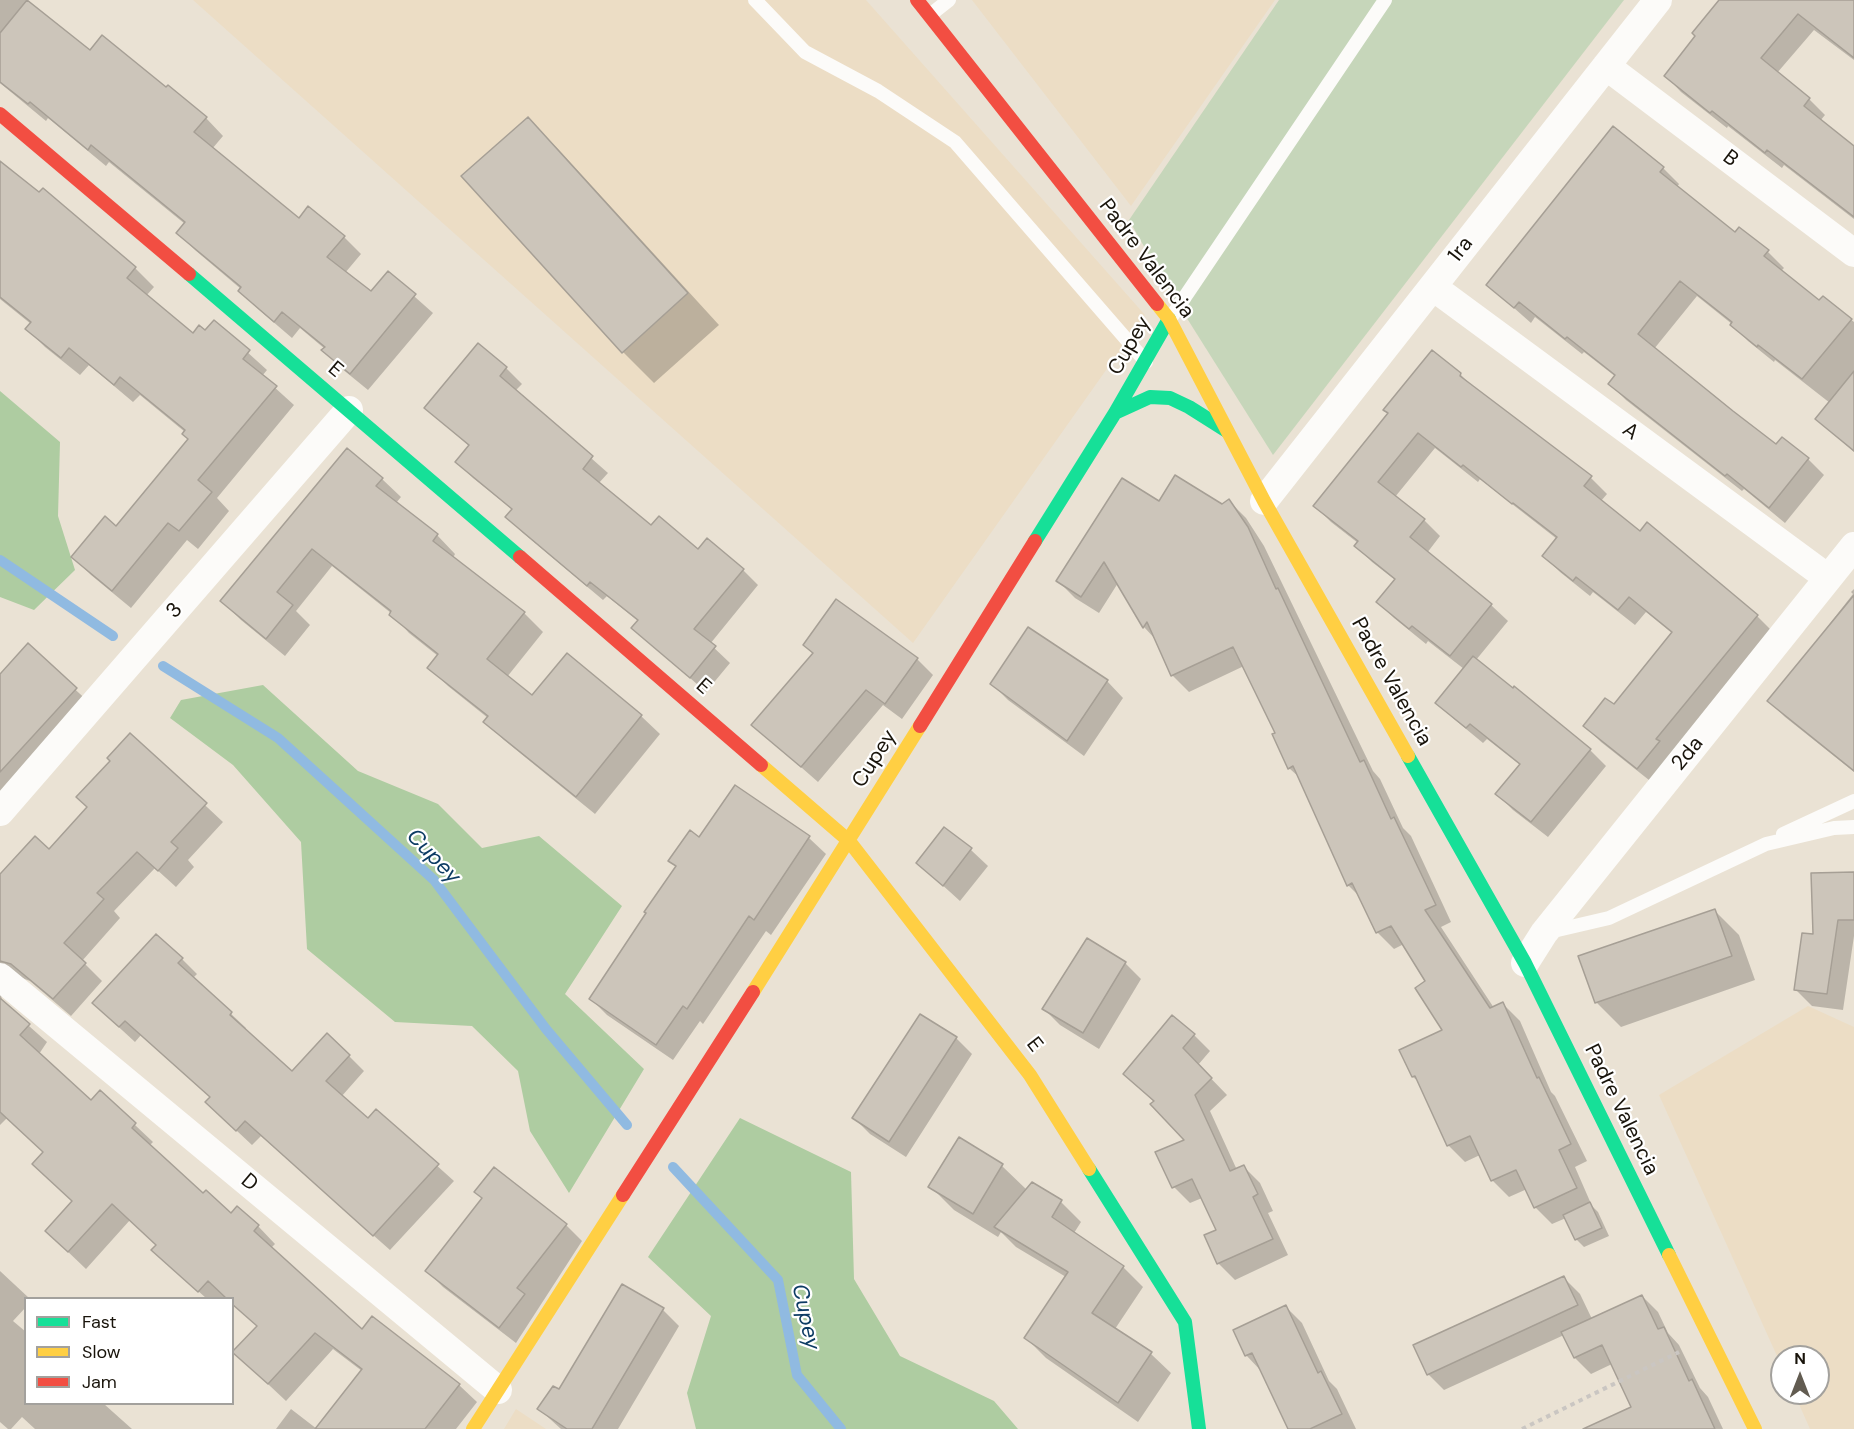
<!DOCTYPE html>
<html>
<head>
<meta charset="utf-8">
<style>
	body { margin:0 }
	#map { position:relative; width:1854px; height:1429px; overflow:hidden; background:#eae2d4; font-family:"DM Sans",sans-serif }
	canvas { display:block }
	.legend { position:absolute; left:24px; top:1297px; width:210px; height:108px; box-sizing:border-box; background:#fff; border:2px solid #a3a19d; margin:0; padding:8px 10px; list-style:none; font-size:18px; color:#19140b }
	.legend li { display:flex; align-items:center; gap:12px; height:30px }
	.legend b { width:30px; border:2px solid #a3a19d }
	.north { position:absolute; left:1770px; top:1345px; width:60px; height:60px; box-sizing:border-box; background:#fff; border:2px solid #a3a19d; border-radius:50%; rotate:0deg; font-size:16px; font-weight:700; line-height:24px; text-align:center; color:#19140b }
	.north::after { content:''; display:block; margin:auto; width:21px; height:27px; background:#625c51; clip-path:polygon(50% 0,100% 100%,50% 72%,0 100%) }
</style>
</head>
<body>
<div id="map">
<canvas width="1854" height="1429"></canvas>
<ul class="legend">
<li><b style="height:8px;background:#16e098"></b>Fast</li>
<li><b style="height:8px;background:#ffcf43"></b>Slow</li>
<li><b style="height:8px;background:#f24e42"></b>Jam</li>
</ul>
<div class="north">N</div>
</div>
<script>
const ctx = document.querySelector('canvas').getContext('2d');
ctx.lineJoin = 'round';
function fillPath(path, color) { ctx.fillStyle = color; ctx.fill(path, 'evenodd'); }
const shape = rows => new Path2D(rows.map(r => 'M' + r).join(''));
function stroke(path, color, width, dash) { ctx.strokeStyle = color; ctx.lineWidth = width; ctx.lineCap = dash ? 'butt' : 'round'; ctx.setLineDash(dash || []); ctx.stroke(path); }
function label(font, color, halo, rows, align = 'center') {
  ctx.font = font + ' "DM Sans",sans-serif'; ctx.lineWidth = 4.5; ctx.setLineDash([]); ctx.textBaseline = 'middle'; ctx.strokeStyle = halo; ctx.fillStyle = color; for (const [text, x, y, turn = 0] of rows) {
    ctx.save(); ctx.translate(x, y); ctx.rotate((+turn || 0) * Math.PI / 180); ctx.textAlign = isNaN(turn) ? turn : align; if (halo) ctx.strokeText(text, 0, 0); ctx.fillText(text, 0, 0); ctx.restore();
  }
}
fillPath(shape([
	[193,0,866,0,1145,315,913,643],
	[972,0,1275,0,1131,206],
	[1808,1006,1854,1027,1854,1429,1810,1429,1794,1393,1818,1393,1818,1357,1782,1357,1782,1367,1659,1095],
	[516,1409,546,1429,504,1429]
]), '#ecddc5');
fillPath(shape([
	[1279,0,1624,0,1273,455,1166,285,1129,220]
]), '#c6d6ba');
fillPath(shape([
	[0,391,60,442,58,516,75,570,34,610,0,597],
	[263,685,358,771,438,804,482,848,539,836,622,906,565,994,644,1069,569,1193,530,1131,518,1071,472,1026,395,1022,307,949,301,842,233,765,170,718,181,700],
	[740,1118,851,1172,854,1279,900,1356,994,1401,1018,1429,696,1429,687,1393,711,1316,648,1257]
]), '#aecca1');
fillPath(shape([
	[0,0,27,0,90,52,166,89,206,118,223,136,212,149,299,220,344,237,361,254,345,273,371,293,388,273,433,313,368,390,341,368,324,350,325,349,300,328,292,338,257,308,240,291,241,289,195,250,178,233,185,224,109,162,106,166,48,118,46,121,0,83],
	[1721,0,1854,0,1854,60,1814,30,1777,73,1809,99,1825,115,1820,121,1854,148,1854,219,1784,165,1782,168,1728,126,1727,128,1681,92,1666,76,1697,36],
	[528,119,559,150,719,325,654,383,623,352],
	[1613,128,1663,168,1679,184,1677,187,1735,234,1768,252,1784,268,1781,271,1820,302,1823,298,1854,322,1854,452,1817,419,1830,403,1775,360,1774,362,1748,341,1732,324,1697,296,1654,349,1777,446,1808,459,1824,475,1785,523,1744,489,1742,491,1626,400,1610,384,1616,377,1584,352,1582,354,1535,317,1531,323,1488,285],
	[0,163,39,195,79,220,135,268,154,287,146,296,193,335,205,332,214,322,267,370,262,376,294,405,217,498,229,511,198,549,187,540,131,608,91,575,73,557,116,528,190,439,185,432,140,395,133,402,89,365,80,375,45,347,27,329,31,324,0,299],
	[506,368,522,384,515,391,608,473,598,484,651,528,743,570,758,585,710,644,730,663,706,692,633,628,639,622,607,596,603,600,523,533,507,517,513,510,473,478,457,462,470,447,426,408],
	[1460,374,1476,390,1591,478,1607,494,1601,501,1640,533,1647,524,1757,616,1773,632,1654,784,1601,742,1585,726,1614,706,1673,634,1646,612,1635,625,1593,592,1590,596,1560,572,1544,556,1557,539,1480,479,1478,482,1435,448,1395,497,1424,520,1440,536,1427,553,1491,605,1508,621,1476,660,1590,750,1606,766,1548,837,1513,810,1497,794,1520,765,1487,739,1483,743,1454,719,1437,703,1464,669,1428,641,1426,644,1394,618,1378,602,1395,580,1372,562,1356,546,1358,543,1331,522,1315,506],
	[382,479,401,497,396,503,437,535,455,554,453,558,524,613,543,632,507,677,532,697,641,716,660,734,595,814,504,740,485,722,488,718,448,686,429,667,438,656,409,633,391,613,332,566,296,611,310,625,285,656,241,620,222,601],
	[1229,501,1246,518,1264,546,1373,771,1380,779,1403,828,1411,836,1451,922,1441,927,1494,1008,1503,1004,1520,1021,1551,1092,1555,1096,1587,1161,1575,1167,1592,1206,1598,1212,1609,1236,1584,1247,1576,1239,1566,1218,1552,1224,1535,1207,1527,1189,1509,1197,1492,1180,1480,1155,1465,1162,1448,1145,1420,1083,1413,1077,1445,1031,1427,981,1404,944,1394,949,1377,932,1361,898,1348,885,1301,779,1289,768,1277,734,1244,666,1189,692,1172,675,1156,640,1144,627,1118,583,1099,613,1075,598,1058,581,1159,503,1222,506],
	[1854,589,1854,772,1785,717,1769,701,1825,633,1824,631,1853,594,1851,592],
	[836,601,917,659,933,675,902,719,883,705,818,782,753,725,813,654,804,645],
	[28,646,92,705,0,813,0,676],
	[1107,681,1123,698,1084,756,1008,700,992,684],
	[130,735,223,822,188,860,194,867,176,887,155,868,114,911,120,918,82,961,102,981,71,1016,30,981,22,978,1,993,2,1002,47,1042,39,1054,91,1102,100,1092,153,1142,149,1146,204,1195,231,1215,258,1226,275,1244,271,1248,362,1332,373,1318,459,1385,477,1402,456,1429,276,1429,291,1409,317,1429,362,1371,333,1349,286,1401,252,1369,258,1327,232,1298,206,1298,171,1267,157,1245,130,1220,86,1269,64,1248,73,1202,45,1153,7,1118,0,1125,0,881,49,851,88,807,112,761],
	[736,787,809,838,826,854,771,935,766,931,703,1024,700,1021,673,1060,607,1015,591,999,677,867,670,861,700,839],
	[944,829,971,850,988,866,960,901,918,863],
	[1854,874,1854,936,1843,1010,1812,1006,1796,990,1814,936],
	[1714,910,1739,935,1755,980,1621,1027,1597,1003,1580,957],
	[182,959,197,974,193,978,246,1028,245,1030,292,1073,349,1056,364,1071,341,1097,368,1120,376,1111,454,1181,390,1250,261,1136,252,1145,222,1117,211,1098,141,1035,135,1042,110,1019],
	[1125,963,1141,979,1099,1049,1060,1025,1044,1009],
	[920,1016,956,1038,972,1054,906,1157,870,1134,854,1118],
	[1194,1035,1210,1051,1198,1065,1227,1095,1210,1111,1237,1170,1244,1167,1260,1183,1273,1211,1268,1213,1288,1255,1235,1280,1219,1264,1206,1236,1218,1231,1202,1198,1190,1203,1174,1187,1186,1140,1154,1102,1125,1074],
	[959,1139,1002,1166,1027,1190,1032,1184,1061,1202,1081,1222,1074,1233,1123,1267,1143,1287,1115,1329,1151,1354,1171,1373,1138,1422,1046,1358,1026,1338,1066,1277,1016,1247,1001,1232,998,1237,954,1210,930,1186],
	[566,1225,582,1241,516,1343,443,1287,427,1271],
	[0,1271,29,1298,26,1298,26,1307,13,1321,26,1332,26,1404,104,1404,132,1429,35,1429,22,1417,11,1429,8,1429,0,1422],
	[1564,1278,1580,1294,1592,1319,1642,1296,1658,1312,1668,1333,1679,1345,1700,1388,1708,1397,1723,1429,1613,1429,1633,1408,1612,1364,1591,1374,1575,1358,1564,1335,1444,1390,1428,1374],
	[1286,1307,1302,1323,1329,1381,1337,1389,1356,1429,1289,1429,1262,1372,1246,1355],
	[663,1310,679,1326,618,1429,561,1429,539,1409]
]), '#0003');
stroke(shape([
	[0,560,113,636],
	[163,666,278,738,434,880,546,1029,627,1125],
	[673,1167,778,1280,797,1375,841,1429]
]), '#90bae1', 10);
const building = shape([
	[27,0,90,50,102,35,166,87,168,85,207,117,194,132,299,218,308,206,345,236,327,257,371,291,388,271,416,294,350,374,321,350,325,347,282,312,274,322,238,291,241,287,176,233,185,222,91,145,88,150,30,102,28,104,0,82,0,33,27,0],
	[1719,0,1854,0,1854,58,1798,14,1761,58,1810,98,1804,106,1854,146,1854,217,1767,150,1765,153,1712,111,1710,113,1664,76,1695,36,1692,33,1719,0],
	[528,117,688,293,622,353,461,176,528,117],
	[1613,126,1664,167,1660,172,1735,232,1739,227,1769,250,1764,256,1819,300,1823,296,1852,319,1802,379,1758,345,1757,347,1730,325,1732,322,1680,281,1638,334,1733,411,1776,444,1782,437,1809,458,1769,508,1727,474,1725,476,1608,384,1615,375,1567,337,1565,339,1519,302,1514,308,1486,285,1613,126],
	[0,161,39,192,43,188,136,267,127,278,193,333,199,325,205,330,214,320,250,350,243,359,277,386,198,480,212,492,179,531,168,523,112,591,71,557,105,516,116,526,188,439,182,434,185,430,120,377,114,385,69,348,61,358,25,329,31,322,0,297,0,161],
	[478,343,507,367,500,376,593,456,583,469,651,525,659,516,698,549,707,538,744,569,694,629,716,646,690,678,631,628,638,620,590,582,587,586,505,517,512,509,455,462,469,445,424,408,478,343],
	[1432,350,1461,373,1460,376,1592,476,1584,486,1640,531,1647,522,1758,615,1656,739,1660,741,1637,769,1583,726,1605,698,1614,704,1672,632,1629,597,1618,610,1576,577,1573,581,1542,556,1557,537,1513,503,1512,504,1463,465,1461,467,1418,433,1378,482,1425,519,1410,537,1492,604,1450,656,1412,626,1409,629,1376,602,1395,579,1354,546,1358,541,1313,506,1388,413,1383,410,1432,350],
	[1854,371,1854,451,1815,419,1854,371],
	[347,448,383,478,376,486,438,534,433,541,525,612,487,659,532,695,567,653,642,715,576,797,483,722,488,716,427,668,438,654,389,615,391,611,312,549,277,592,293,605,266,639,220,601,347,448],
	[1175,475,1222,504,1229,499,1248,527,1276,589,1278,588,1360,762,1364,760,1391,819,1394,817,1436,905,1425,910,1490,1008,1503,1002,1537,1078,1539,1077,1571,1144,1559,1150,1577,1188,1534,1208,1516,1170,1491,1181,1470,1136,1447,1146,1415,1076,1412,1077,1399,1050,1442,1030,1415,988,1425,981,1391,926,1376,933,1352,883,1347,886,1293,766,1288,769,1272,734,1275,733,1233,647,1171,676,1147,622,1143,628,1104,562,1081,597,1056,581,1122,478,1159,501,1175,475],
	[1854,595,1854,771,1767,701,1854,595],
	[836,599,918,658,885,704,866,690,801,767,751,725,813,653,803,645,836,599],
	[1028,627,1108,680,1067,741,990,684,1028,627],
	[28,643,77,688,0,772,0,674,28,643],
	[1473,656,1513,688,1514,686,1591,749,1531,822,1495,794,1520,764,1470,724,1466,728,1435,703,1473,656],
	[130,733,207,803,171,842,178,848,158,871,137,852,97,893,104,899,64,943,86,963,53,999,11,964,0,961,0,874,35,836,49,849,87,807,76,797,110,761,107,758,130,733],
	[735,785,810,836,754,920,749,916,687,1009,683,1006,656,1045,589,999,646,913,644,912,676,866,668,861,690,830,699,837,735,785],
	[944,827,972,848,943,886,916,863,944,827],
	[1854,872,1854,920,1838,920,1827,994,1794,990,1802,933,1813,934,1811,873,1854,872],
	[1715,909,1732,956,1595,1003,1578,956,1715,909],
	[156,934,183,958,178,963,232,1012,230,1015,292,1071,327,1033,350,1055,326,1081,368,1118,376,1109,439,1164,373,1236,245,1121,236,1131,205,1102,210,1097,125,1021,119,1027,92,1003,156,934],
	[1087,938,1126,962,1083,1033,1042,1009,1087,938],
	[0,998,30,1024,20,1035,91,1100,100,1090,136,1123,132,1128,203,1193,206,1190,231,1213,237,1206,259,1225,254,1231,362,1329,372,1316,460,1384,425,1429,315,1429,362,1369,315,1333,268,1384,232,1352,257,1326,232,1304,232,1299,227,1299,208,1281,198,1292,151,1250,156,1245,112,1204,68,1252,45,1231,72,1201,32,1164,43,1152,0,1112,0,998],
	[920,1014,957,1037,889,1142,852,1118,920,1014],
	[1172,1015,1195,1034,1183,1048,1212,1078,1195,1095,1230,1171,1244,1165,1258,1194,1253,1197,1273,1239,1217,1264,1204,1235,1216,1230,1192,1179,1172,1188,1155,1152,1184,1140,1150,1104,1154,1101,1123,1074,1172,1015],
	[959,1137,1003,1164,973,1214,928,1187,959,1137],
	[494,1167,567,1224,517,1288,525,1294,499,1328,425,1271,482,1198,474,1192,494,1167],
	[1032,1182,1062,1200,1052,1217,1124,1266,1092,1313,1152,1352,1118,1403,1024,1338,1068,1272,994,1227,1032,1182],
	[1590,1202,1602,1228,1575,1240,1563,1215,1590,1202],
	[1564,1276,1578,1305,1427,1375,1413,1345,1564,1276],
	[622,1284,664,1308,592,1429,567,1429,537,1409,553,1386,559,1389,622,1284],
	[1642,1295,1658,1329,1664,1327,1689,1381,1692,1379,1715,1429,1583,1429,1631,1407,1602,1345,1574,1358,1561,1332,1642,1295],
	[1286,1305,1318,1373,1321,1371,1342,1414,1310,1429,1288,1429,1252,1353,1245,1356,1233,1330,1286,1305]
]);
fillPath(building, '#ccc5ba');
stroke(building, '#a69f95', 1.5);
stroke(shape([
	[1522,1429,1679,1352]
]), '#cac6c2', 4, [4.5, 4.5]);
stroke(shape([
	[755,0,805,52,878,91,955,142,1146,362],
	[930,15,949,0],
	[1170,319,1385,0],
	[1783,834,1854,801],
	[1549,932,1609,918,1766,844,1834,828,1854,827]
]), '#fcfbf9', 14);
stroke(shape([
	[1606,66,1854,253],
	[1433,287,1828,578],
	[1264,501,1658,0],
	[0,812,349,410],
	[1525,963,1544,933,1854,546],
	[0,977,498,1390]
]), '#fcfbf9', 28);
stroke(shape([
	[189,274,520,557],
	[1115,413,1150,397,1170,398,1189,407,1227,431],
	[1035,541,1115,413,1169,319],
	[1408,756,1525,963,1669,1255],
	[1089,1169,1185,1322,1199,1429]
]), '#16e098', 14);
stroke(shape([
	[1157,304,1169,319,1264,501,1408,756],
	[761,765,849,841,1030,1075,1089,1169],
	[753,992,920,726],
	[1669,1255,1755,1429],
	[473,1429,623,1195]
]), '#ffcf43', 14);
stroke(shape([
	[917,0,1157,304],
	[0,114,189,274],
	[520,557,761,765],
	[920,726,1035,541],
	[623,1195,753,992]
]), '#f24e42', 14);
label('21px', '#19140b', '#fff', [
	["B",1730,159,37],
	["1ra",1461,250,-52],
	["Padre Valencia",1146,259,53],
	["Cupey",1130,346,-60],
	["E",335,370,40],
	["A",1630,432,36],
	["3",175,611,-49],
	["Padre Valencia",1391,682,61],
	["E",703,687,41],
	["2da",1688,754,-51],
	["Cupey",875,759,-58],
	["E",1034,1045,52],
	["Padre Valencia",1621,1110,64],
	["D",249,1183,40]
]);
label('italic 22px', '#0d3c64', '#fff', [
	["Cupey",433,857,46],
	["Cupey",805,1317,78]
]);
</script>
</body>
</html>
